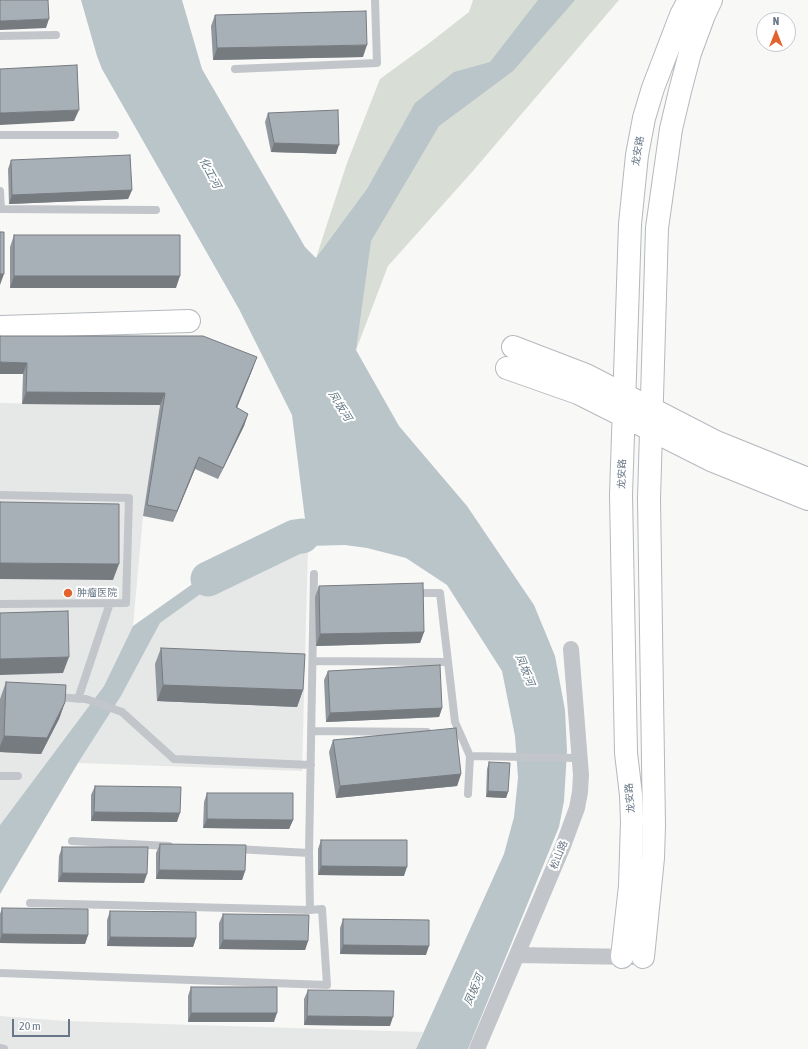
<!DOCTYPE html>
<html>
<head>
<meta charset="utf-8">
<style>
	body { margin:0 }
	#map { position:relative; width:808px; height:1049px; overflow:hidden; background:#f8f8f6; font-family:"Asap Condensed",sans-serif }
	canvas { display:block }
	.north { position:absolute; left:756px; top:12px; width:40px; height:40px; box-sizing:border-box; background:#fff; border:1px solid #c3c9cf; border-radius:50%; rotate:0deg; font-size:11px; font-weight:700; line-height:16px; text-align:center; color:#687787 }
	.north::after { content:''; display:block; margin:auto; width:14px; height:18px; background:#e2632d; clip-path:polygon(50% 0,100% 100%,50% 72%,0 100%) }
	.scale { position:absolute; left:12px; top:1019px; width:58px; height:18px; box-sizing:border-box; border:2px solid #687787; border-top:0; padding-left:5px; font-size:12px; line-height:14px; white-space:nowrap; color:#687787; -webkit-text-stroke:3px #fff; paint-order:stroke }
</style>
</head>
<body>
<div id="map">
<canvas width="808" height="1049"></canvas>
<div class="north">N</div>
<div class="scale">20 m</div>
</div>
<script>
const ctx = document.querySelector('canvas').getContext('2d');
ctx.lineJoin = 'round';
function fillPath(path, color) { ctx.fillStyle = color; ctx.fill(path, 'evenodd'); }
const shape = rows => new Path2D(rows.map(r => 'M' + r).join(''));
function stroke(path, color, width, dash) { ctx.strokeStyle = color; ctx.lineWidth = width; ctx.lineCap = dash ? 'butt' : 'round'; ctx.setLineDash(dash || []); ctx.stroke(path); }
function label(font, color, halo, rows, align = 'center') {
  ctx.font = font + ' "Asap Condensed","Noto Sans SC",sans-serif'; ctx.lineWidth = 4; ctx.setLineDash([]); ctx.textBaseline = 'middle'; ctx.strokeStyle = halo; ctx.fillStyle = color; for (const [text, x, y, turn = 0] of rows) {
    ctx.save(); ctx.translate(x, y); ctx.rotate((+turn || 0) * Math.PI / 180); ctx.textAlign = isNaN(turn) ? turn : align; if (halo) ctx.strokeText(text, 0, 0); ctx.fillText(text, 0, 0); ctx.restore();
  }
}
fillPath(shape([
	[0,403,160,405,143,516,133,626,104,686,0,825],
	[308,546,302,771,78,763,121,696,160,623,255,555],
	[0,1016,66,1021,423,1032,416,1049,0,1049]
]), '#e6e7e7');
fillPath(shape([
	[473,0,619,0,472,172,388,266,356,350,316,258,347,163,380,79,428,44,469,12]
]), '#d8ddd5');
fillPath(shape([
	[81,0,182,0,202,69,305,247,316,258,367,189,415,103,454,72,490,62,538,0,575,0,513,71,439,126,371,241,356,350,399,426,467,506,534,605,555,656,565,710,567,751,564,801,559,827,468,1049,416,1049,504,854,514,817,518,778,515,736,502,671,447,585,406,558,367,548,345,545,308,546,255,555,160,623,121,696,78,763,0,894,0,825,104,686,133,626,249,544,306,527,292,415,239,309,102,69,97,56]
]), '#bac5ca');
stroke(shape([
	[208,579,295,537,302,536]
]), '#bac5ca', 35);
const secondary = shape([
	[0,327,189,321],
	[513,347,586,375,716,442,808,479],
	[507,368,578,393,711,460,808,499],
	[622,957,630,886,632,822,631,795,626,753,621,495,630,224,637,155,644,118,653,88,681,15,689,0],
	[643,957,653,858,654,826,649,499,657,228,671,129,680,91,690,53,704,15,711,0]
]);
stroke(secondary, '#b4b9be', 24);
stroke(shape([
	[0,36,56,35],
	[235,69,377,63,375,0],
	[0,135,115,135],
	[0,191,1,209],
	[0,209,156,210],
	[0,495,129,498,126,603,0,604],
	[412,593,440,593,455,722,470,756,468,794],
	[313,661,448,662],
	[55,697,86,699,122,712,174,759,311,765],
	[78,699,110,603],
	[311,731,427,732],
	[470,756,579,758],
	[0,776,18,776],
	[72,841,169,846],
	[236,849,309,853],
	[30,903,310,910,309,853,314,574],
	[0,973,327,985,322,909,310,910],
	[0,1048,4,1049]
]), '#c2c5ca', 8);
stroke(shape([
	[517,955,633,957],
	[477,1049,563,846,577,808,580,792,581,775,571,649]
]), '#c2c5ca', 16);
stroke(secondary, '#fff', 22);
fillPath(shape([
	[215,15,363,57,213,60,211,26],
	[268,113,336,154,271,152,265,122],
	[11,160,132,190,128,199,9,204,8,169],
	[14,235,176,288,10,288,10,247],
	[0,336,253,368,237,408,248,414,244,426,218,479,195,469,173,522,143,516,160,405,22,404,23,374],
	[319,586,424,632,420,643,316,646,315,597],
	[161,648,303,690,297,707,157,701,155,664],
	[328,671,442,708,439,717,326,722,324,680],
	[6,682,65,702,59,719,41,754,0,752,0,699],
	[333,740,461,774,457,786,336,798,329,752],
	[489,762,508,792,506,798,486,797,487,769],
	[95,786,177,822,91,821,91,795],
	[207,793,293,820,289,829,203,828,204,802],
	[321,840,404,876,318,875,318,849],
	[160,844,245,871,242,880,156,879,156,853],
	[62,847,144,883,58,882,59,856],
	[2,908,88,935,85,944,0,943,0,914],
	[110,911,196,938,193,947,107,946,107,920],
	[223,914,308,941,305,950,219,949,219,923],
	[343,919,426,955,340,954,340,928],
	[191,987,274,1022,188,1022,188,996],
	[308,990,390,1026,304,1025,304,999]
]), '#90979d');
fillPath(shape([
	[49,19,46,28,0,30,0,21],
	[367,45,363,57,213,60,217,48],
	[79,110,74,121,0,125,0,113],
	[274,143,339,145,336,154,271,152],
	[132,190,128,199,9,204,12,195],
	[0,274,4,274,0,285],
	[14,276,180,276,176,288,10,288],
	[257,357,253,368,232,419,236,407],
	[0,362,27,363,23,374,0,374],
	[26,392,165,393,160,405,22,404],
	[248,414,244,426,218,479,223,468],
	[199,457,195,469,173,522,177,511],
	[0,563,119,564,113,580,0,579],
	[424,632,420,643,316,646,320,634],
	[69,657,63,673,0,675,0,659],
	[163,685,303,690,297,707,157,701],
	[65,702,59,719,41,754,0,752,0,746,4,736],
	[442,708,439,717,326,722,330,713],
	[461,774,457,786,336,798,340,786],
	[488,791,508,792,506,798,486,797],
	[94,812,180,813,177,822,91,821],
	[207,819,293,820,289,829,203,828],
	[321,866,407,867,404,876,318,875],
	[159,870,245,871,242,880,156,879],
	[62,873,147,874,144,883,58,882],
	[2,934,88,935,85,944,0,943,0,940],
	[110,937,196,938,193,947,107,946],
	[223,940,308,941,305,950,219,949],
	[343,945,429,946,426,955,340,954],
	[191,1013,277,1013,274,1022,188,1022],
	[307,1016,393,1017,390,1026,304,1025]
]), '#767b80');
const building = shape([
	[0,0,48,0,49,19,0,21,0,0],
	[366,11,367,45,217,48,215,15,366,11],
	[77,65,79,110,0,113,0,69,77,65],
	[338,110,339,145,274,143,268,113,338,110],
	[130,155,132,190,12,195,11,160,130,155],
	[0,232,4,232,4,274,0,274,0,232],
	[14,235,180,235,180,276,14,276,14,235],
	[0,336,203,336,257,357,236,407,248,414,223,468,199,457,177,511,147,505,165,393,26,392,27,363,0,362,0,336],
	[0,502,119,504,119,564,0,563,0,502],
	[423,583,424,632,320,634,319,586,423,583],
	[68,611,69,657,0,659,0,613,68,611],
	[161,648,305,654,303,690,163,685,161,648],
	[440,665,442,708,330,713,328,671,440,665],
	[6,682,66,685,65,702,47,738,4,736,6,682],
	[456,728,461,774,340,786,333,740,456,728],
	[489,762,510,763,508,792,488,791,489,762],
	[95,786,181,787,180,813,94,812,95,786],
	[207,793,293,793,293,820,207,819,207,793],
	[321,840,407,840,407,867,321,866,321,840],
	[160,844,246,845,245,871,159,870,160,844],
	[62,847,148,847,147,874,62,873,62,847],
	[2,908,88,909,88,935,2,934,2,908],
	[110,911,196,912,196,938,110,937,110,911],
	[223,914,309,915,308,941,223,940,223,914],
	[343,919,429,920,429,946,343,945,343,919],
	[191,987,277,987,277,1013,191,1013,191,987],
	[308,990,394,991,393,1017,307,1016,308,990]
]);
fillPath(building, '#a8b0b7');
stroke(building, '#767b80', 1);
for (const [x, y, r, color] of [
	[68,593,5,"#e2632d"]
]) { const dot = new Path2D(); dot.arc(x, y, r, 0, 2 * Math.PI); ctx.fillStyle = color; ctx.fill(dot); stroke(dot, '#fff', 1.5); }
label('10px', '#687787', '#fff', [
	["龙安路",638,151,-81],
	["龙安路",622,474,-88],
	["龙安路",630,798,-95],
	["松山路",559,855,-68]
]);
label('10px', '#687787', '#fff', [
	["肿瘤医院",77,593]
], 'left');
label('italic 11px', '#637782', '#fff', [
	["化工河",210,173,62],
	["凤坂河",340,406,58],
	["凤坂河",525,670,68],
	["凤坂河",474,990,-67]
]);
</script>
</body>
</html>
